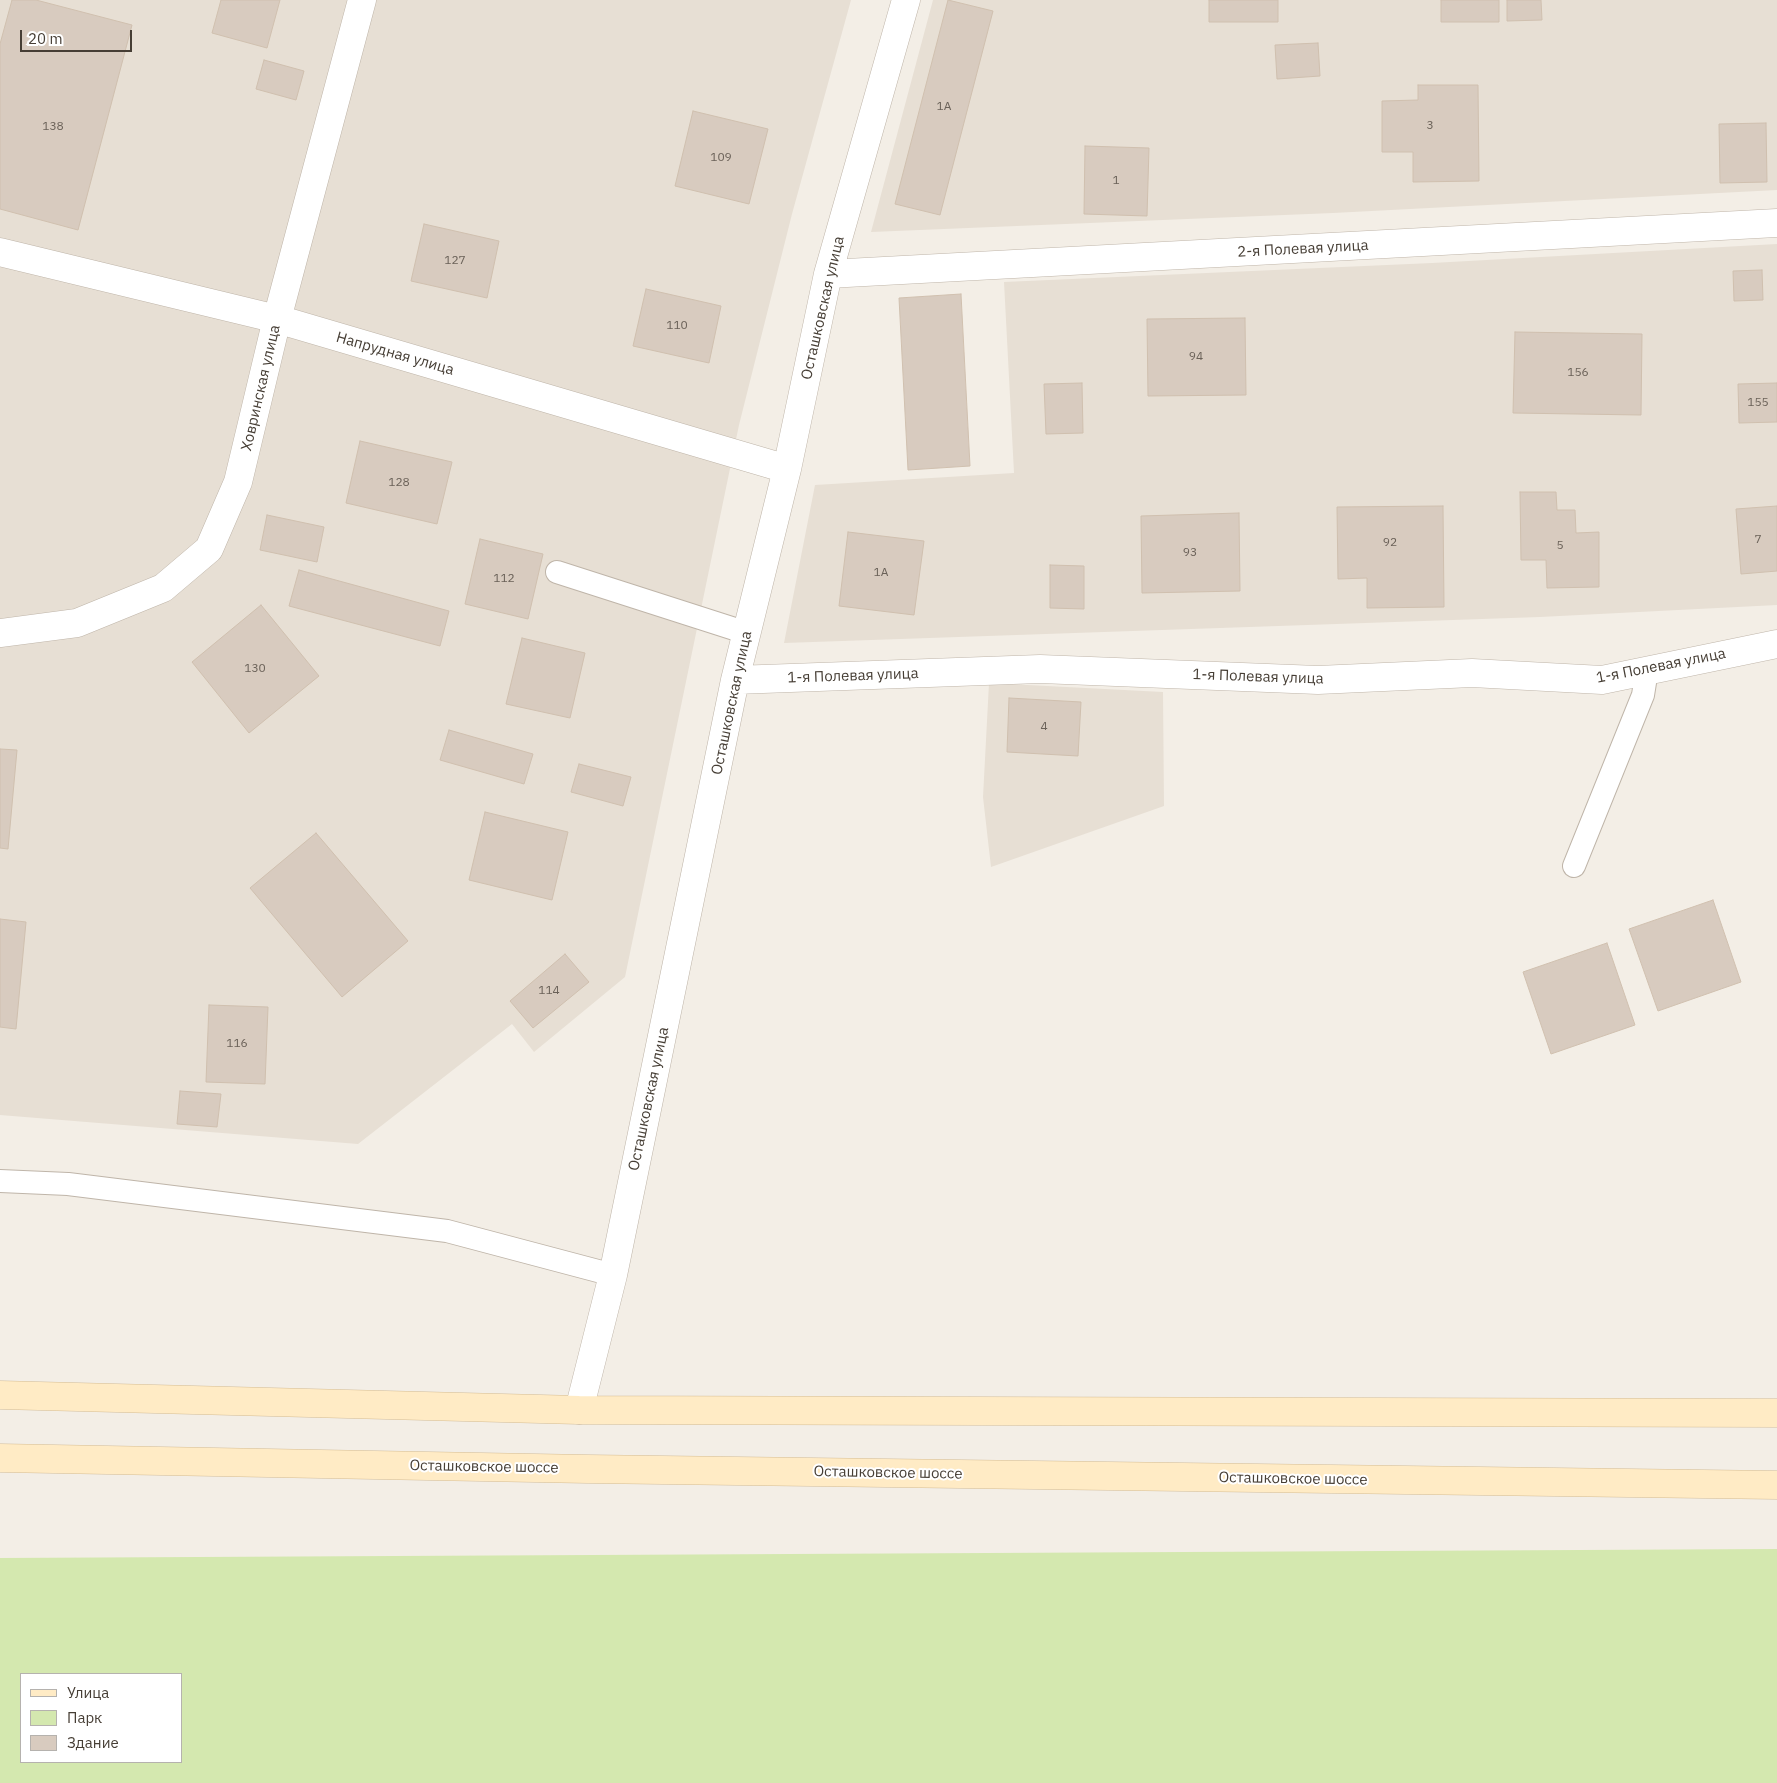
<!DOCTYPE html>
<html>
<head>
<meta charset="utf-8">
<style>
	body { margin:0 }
	#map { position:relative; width:1777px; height:1783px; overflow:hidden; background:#f3eee6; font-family:"IBM Plex Sans",sans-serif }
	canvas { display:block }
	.legend { position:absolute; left:20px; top:1673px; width:162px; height:90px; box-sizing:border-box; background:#fff; border:1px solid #b5b2ae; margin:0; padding:6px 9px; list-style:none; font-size:15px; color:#463e35 }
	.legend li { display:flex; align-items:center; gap:10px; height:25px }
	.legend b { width:25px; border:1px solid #b5b2ae }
	.scale { position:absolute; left:20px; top:30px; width:112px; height:22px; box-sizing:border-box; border:2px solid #463e35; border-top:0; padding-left:6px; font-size:15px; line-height:18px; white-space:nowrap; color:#463e35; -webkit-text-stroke:4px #fff; paint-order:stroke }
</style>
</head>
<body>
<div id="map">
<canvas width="1777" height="1783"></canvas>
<ul class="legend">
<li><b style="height:6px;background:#ffebc5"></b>Улица</li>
<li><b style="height:14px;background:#d4e8af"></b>Парк</li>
<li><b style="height:14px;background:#d8cbbf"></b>Здание</li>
</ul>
<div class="scale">20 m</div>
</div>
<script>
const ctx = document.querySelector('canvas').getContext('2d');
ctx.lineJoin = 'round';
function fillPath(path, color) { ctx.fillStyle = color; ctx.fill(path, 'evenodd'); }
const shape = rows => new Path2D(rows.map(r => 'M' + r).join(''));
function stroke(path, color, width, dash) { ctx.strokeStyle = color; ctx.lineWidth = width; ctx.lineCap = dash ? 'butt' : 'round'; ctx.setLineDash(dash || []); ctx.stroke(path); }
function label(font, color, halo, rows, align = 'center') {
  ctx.font = font + ' "IBM Plex Sans",sans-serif'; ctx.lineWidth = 4; ctx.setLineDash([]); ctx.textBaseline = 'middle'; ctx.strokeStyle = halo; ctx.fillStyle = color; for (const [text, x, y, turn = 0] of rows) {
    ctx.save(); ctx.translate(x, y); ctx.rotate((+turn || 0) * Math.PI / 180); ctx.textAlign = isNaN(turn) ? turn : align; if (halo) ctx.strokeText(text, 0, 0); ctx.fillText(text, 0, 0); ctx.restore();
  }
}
fillPath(shape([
	[0,0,851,0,792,214,739,425,625,977,534,1052,512,1024,358,1144,0,1115],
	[933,0,1777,0,1777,190,1333,213,871,232],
	[1777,244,1777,605,1540,617,784,643,815,485,1014,473,1004,282,1432,263],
	[989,683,1163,692,1164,806,991,867,983,797]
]), '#e7dfd4');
fillPath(shape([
	[1777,1549,1777,1783,0,1783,0,1558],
	[21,1674,181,1674,181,1762,21,1762]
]), '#d4e8af');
const building = shape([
	[12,0,36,0,132,25,78,230,0,209,0,44,12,0],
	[221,0,280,0,267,48,212,33,221,0],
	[948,0,993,11,940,215,895,204,948,0],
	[1209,0,1278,0,1278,22,1209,22,1209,0],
	[1441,0,1499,0,1499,22,1441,22,1441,0],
	[1507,0,1541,0,1542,20,1507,21,1507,0],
	[1318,43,1320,76,1277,79,1275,45,1318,43],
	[264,60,304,71,296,100,256,89,264,60],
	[1418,85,1478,85,1479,181,1413,182,1413,152,1382,152,1382,101,1418,100,1418,85],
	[693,111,768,129,749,204,675,186,693,111],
	[1766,123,1767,182,1720,183,1719,124,1766,123],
	[1085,146,1149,148,1147,216,1084,214,1085,146],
	[424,224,499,241,487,298,411,281,424,224],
	[1762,270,1763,300,1734,301,1733,271,1762,270],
	[646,289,721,306,709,363,633,346,646,289],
	[961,294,970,466,908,470,899,298,961,294],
	[1245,318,1246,395,1148,396,1147,319,1245,318],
	[1515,332,1642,334,1641,415,1513,413,1515,332],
	[1082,383,1083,433,1046,434,1044,384,1082,383],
	[1777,383,1777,422,1739,423,1738,384,1777,383],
	[360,441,452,462,437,524,346,503,360,441],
	[1520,492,1556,492,1557,510,1575,510,1576,533,1599,532,1599,587,1547,588,1546,560,1521,560,1520,492],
	[1443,506,1444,607,1367,608,1367,578,1338,579,1337,507,1443,506],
	[1777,506,1777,571,1741,574,1736,509,1777,506],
	[1239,513,1240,591,1142,593,1141,516,1239,513],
	[267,515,324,527,317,562,260,550,267,515],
	[848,532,924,541,914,615,839,606,848,532],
	[480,539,543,554,528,619,465,604,480,539],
	[1050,565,1084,566,1084,609,1050,608,1050,565],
	[299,570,449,611,440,646,289,606,299,570],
	[261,605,319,676,249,733,192,662,261,605],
	[522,638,585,653,570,718,506,704,522,638],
	[1009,698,1081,702,1078,756,1007,752,1009,698],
	[449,730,533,754,524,784,440,760,449,730],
	[0,749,17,750,8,849,0,848,0,749],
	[579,764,631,777,623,806,571,792,579,764],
	[485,812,568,832,552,900,469,880,485,812],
	[316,833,408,941,342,997,250,888,316,833],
	[1713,900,1741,982,1658,1011,1629,929,1713,900],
	[0,919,26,922,16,1029,0,1027,0,919],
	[1607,943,1635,1025,1551,1054,1523,972,1607,943],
	[565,954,589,982,533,1028,510,1001,565,954],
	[209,1005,268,1007,265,1084,206,1082,209,1005],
	[180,1091,221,1094,217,1127,177,1124,180,1091]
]);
fillPath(building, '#d8cbbf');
stroke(building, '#d0c0af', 1);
const lane = shape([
	[557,572,747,633],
	[1574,866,1643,695,1647,670],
	[0,1181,68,1184,447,1231,613,1275]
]);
const street = shape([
	[0,252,277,319,787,469],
	[828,274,1777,223],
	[0,633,77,623,163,588,209,549,238,482,277,319,362,0],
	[735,680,1040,669,1318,680,1472,673,1602,680,1777,644],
	[579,1410,613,1275,735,680,787,469,828,274,906,0]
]);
const secondary = shape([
	[0,1395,579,1410,1777,1413],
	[0,1458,588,1469,1777,1485]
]);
stroke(lane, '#bfb5a9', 24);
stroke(street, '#bfb5a9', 29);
stroke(secondary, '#d4bd96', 29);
stroke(lane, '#fff', 22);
stroke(street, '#fff', 28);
stroke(secondary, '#ffebc5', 28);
label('12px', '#6a6158', null, [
	["1А",944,107],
	["3",1430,126],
	["138",53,127],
	["109",721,158],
	["1",1116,181],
	["127",455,261],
	["110",677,326],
	["94",1196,357],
	["156",1578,373],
	["155",1758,403],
	["128",399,483],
	["7",1758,540],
	["92",1390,543],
	["5",1560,546],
	["93",1190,553],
	["1А",881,573],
	["112",504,579],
	["130",255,669],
	["4",1044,727],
	["114",549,991],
	["116",237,1044]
]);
label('15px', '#463e35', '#fff', [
	["2-я Полевая улица",1303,249,-3],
	["Осташковская улица",823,308,-77],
	["Напрудная улица",395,354,16],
	["Ховринская улица",261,388,-77],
	["1-я Полевая улица",1661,666,-11],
	["1-я Полевая улица",853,676,-2],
	["1-я Полевая улица",1258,677,2],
	["Осташковская улица",732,703,-78],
	["Осташковская улица",649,1099,-78],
	["Осташковское шоссе",484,1467,1],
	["Осташковское шоссе",888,1473,1],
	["Осташковское шоссе",1293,1479,1]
]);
</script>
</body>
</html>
